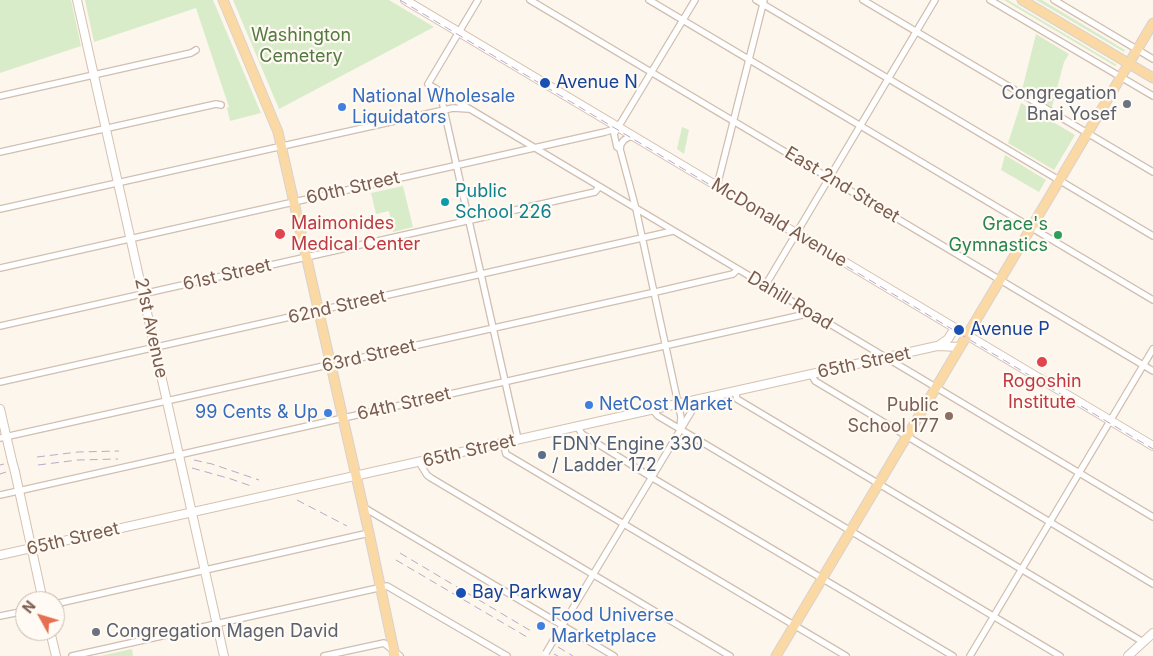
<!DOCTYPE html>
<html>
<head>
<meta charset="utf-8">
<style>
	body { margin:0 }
	#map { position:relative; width:1153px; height:656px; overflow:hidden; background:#fdf6ec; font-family:Inter,sans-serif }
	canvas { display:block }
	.north { position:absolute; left:15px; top:591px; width:50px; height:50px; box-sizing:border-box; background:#fffaf3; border:1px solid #cabbb1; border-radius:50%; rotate:309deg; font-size:14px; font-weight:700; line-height:20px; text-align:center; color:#7a5c4d }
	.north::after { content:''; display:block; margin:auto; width:18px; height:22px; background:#e76f51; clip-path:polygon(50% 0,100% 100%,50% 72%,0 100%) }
</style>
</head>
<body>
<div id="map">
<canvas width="1153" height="656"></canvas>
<div class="north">N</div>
</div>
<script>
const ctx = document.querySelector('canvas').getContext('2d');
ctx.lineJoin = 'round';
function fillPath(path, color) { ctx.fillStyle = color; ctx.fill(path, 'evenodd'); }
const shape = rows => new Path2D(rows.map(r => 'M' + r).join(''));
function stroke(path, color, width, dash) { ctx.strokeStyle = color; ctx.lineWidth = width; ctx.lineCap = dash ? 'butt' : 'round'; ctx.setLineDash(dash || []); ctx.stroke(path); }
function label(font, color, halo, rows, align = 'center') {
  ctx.font = font + ' Inter,sans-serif'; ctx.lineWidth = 4.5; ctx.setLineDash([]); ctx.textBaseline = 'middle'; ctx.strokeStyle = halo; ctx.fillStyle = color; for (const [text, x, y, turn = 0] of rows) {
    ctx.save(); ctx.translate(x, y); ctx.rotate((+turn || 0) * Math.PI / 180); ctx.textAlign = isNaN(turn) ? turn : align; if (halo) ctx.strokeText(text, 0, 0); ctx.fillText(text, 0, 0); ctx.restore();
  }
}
fillPath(shape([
	[0,0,71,0,81,46,0,73],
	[85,0,213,0,261,113,230,121,227,108,229,107,196,8,94,42],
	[233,0,389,0,434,27,279,109],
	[1004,0,1008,0,1117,65,1115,66],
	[1036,0,1042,0,1125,50,1124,52],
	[1036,34,1069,54,1064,62,1052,107,1022,90],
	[1021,103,1075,135,1054,170,1008,143],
	[682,127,689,130,684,154,677,149],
	[1005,155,1046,180,1039,192,1001,170],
	[403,186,413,227,393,232,389,211,376,214,371,193],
	[132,649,133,656,100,656]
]), '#d8ecc9');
const street = shape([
	[478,0,428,84,1153,517],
	[530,0,1153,371],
	[649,0,1153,300],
	[756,0,1153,236],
	[863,0,1153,172],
	[990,0,1153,96],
	[1054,0,1153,59],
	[440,92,518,439],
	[0,96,191,53,196,50],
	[620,149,621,144,624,140,629,137,634,137],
	[0,152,216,104,221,105],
	[717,186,764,0],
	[0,209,453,108,468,109],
	[0,268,605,132,618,128],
	[765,286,935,0],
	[0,326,595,192,599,187],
	[811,374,815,381,1153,584],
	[0,382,673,231],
	[735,391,737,399,1143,642],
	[652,409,658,416,685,432,1060,656],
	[577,426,582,434,651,477,953,656],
	[680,429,681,417,636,209,620,149,617,147,614,134,695,0],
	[0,438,660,291,733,274,737,270],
	[503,443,506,454,846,656],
	[419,462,427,475,431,478,730,656],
	[0,495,802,315,807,311],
	[363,507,614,656],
	[55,604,369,533],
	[0,616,25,611],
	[553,641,699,399],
	[72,656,387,586,507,656],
	[324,656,384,643,400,656],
	[970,656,1153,349]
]);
const secondary = shape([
	[77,0,224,656],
	[405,0,1153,446],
	[938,346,948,339,955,328],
	[0,409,12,461],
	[15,472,43,601],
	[0,555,937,346,960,347],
	[50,631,56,656],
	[1128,656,1153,633]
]);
const primary = shape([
	[223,0,278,132,369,533,395,656],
	[1022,0,1153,78],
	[776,656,1153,23]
]);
stroke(street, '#d1beb0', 8);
stroke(secondary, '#d6c0b0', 10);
stroke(primary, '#dad1cd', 11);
stroke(street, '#fff', 5.5);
stroke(secondary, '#fff', 8);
stroke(primary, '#fbd9a5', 9);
stroke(shape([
	[400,0,1153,449],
	[37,457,78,452,119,451],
	[194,460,212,464,259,480],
	[0,465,4,464],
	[38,465,78,460,118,459],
	[192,468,231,479,254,487],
	[0,474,6,472],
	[297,500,347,526],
	[400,553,531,631],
	[396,560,527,637],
	[558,647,573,656],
	[554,654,558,656]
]), '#b9a8c9', 1, [8, 5]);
const streetBridge = shape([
	[546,653,553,641]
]);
const secondaryBridge = shape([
	[12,461,15,472]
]);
stroke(streetBridge, '#d1beb0', 8, []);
stroke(secondaryBridge, '#d6c0b0', 10, []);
stroke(streetBridge, '#fff', 5.5);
stroke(secondaryBridge, '#fff', 8);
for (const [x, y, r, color] of [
	[545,83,6,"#1a4fb4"],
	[1127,104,5,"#6b7280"],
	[342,107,5,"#3f7fe0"],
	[445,202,5,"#0f9aa8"],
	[280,234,6,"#e0444e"],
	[1058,235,5,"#2e9e5b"],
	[959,330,6,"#1a4fb4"],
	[1042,362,6,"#e0444e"],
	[589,405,5,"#3f7fe0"],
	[328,413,5,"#3f7fe0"],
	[949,416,5,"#8d6e63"],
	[542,455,5,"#5c6f8a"],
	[461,593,6,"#1a4fb4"],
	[541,626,5,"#3f7fe0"],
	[96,632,5,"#6b7280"]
]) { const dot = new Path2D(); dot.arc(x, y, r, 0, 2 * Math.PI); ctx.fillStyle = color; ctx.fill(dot); stroke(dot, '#fffaf3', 2); }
label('18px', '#537a41', '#fffaf3', [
	["Washington",301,36],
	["Cemetery",301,57]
]);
label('18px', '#164399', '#fffaf3', [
	["Avenue N",556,83],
	["Avenue P",970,330],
	["Bay Parkway",472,593]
], 'left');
label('18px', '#5b616d', '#fffaf3', [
	["Congregation",1117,94],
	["Bnai Yosef",1117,115],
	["Congregation Magen David",106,632,"left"]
], 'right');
label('18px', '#366cbe', '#fffaf3', [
	["National Wholesale",352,97],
	["Liquidators",352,118],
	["NetCost Market",599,405],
	["99 Cents & Up",318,413,"right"],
	["Food Universe",551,616],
	["Marketplace",551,637]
], 'left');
label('18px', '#7a5c4d', '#fffaf3', [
	["East 2nd Street",842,185,31],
	["60th Street",353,188,-13],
	["McDonald Avenue",779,223,31],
	["61st Street",227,275,-13],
	["Dahill Road",790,301,31],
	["62nd Street",337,307,-13],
	["21st Avenue",151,328,78],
	["63rd Street",369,356,-13],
	["65th Street",864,363,-12],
	["64th Street",404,404,-13],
	["65th Street",469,451,-13],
	["65th Street",73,539,-13]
]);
label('18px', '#0d838f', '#fffaf3', [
	["Public",455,192],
	["School 226",455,213]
], 'left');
label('18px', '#be3a42', '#fffaf3', [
	["Maimonides",291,224],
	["Medical Center",291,245],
	["Rogoshin",1042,382,"center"],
	["Institute",1042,403,"center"]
], 'left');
label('18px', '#27864d', '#fffaf3', [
	["Grace's",1048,225],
	["Gymnastics",1048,246]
], 'right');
label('18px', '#785e54', '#fffaf3', [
	["Public",939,406],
	["School 177",939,427]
], 'right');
label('18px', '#4e5e75', '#fffaf3', [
	["FDNY Engine 330",552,445],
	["/ Ladder 172",552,466]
], 'left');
</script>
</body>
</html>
